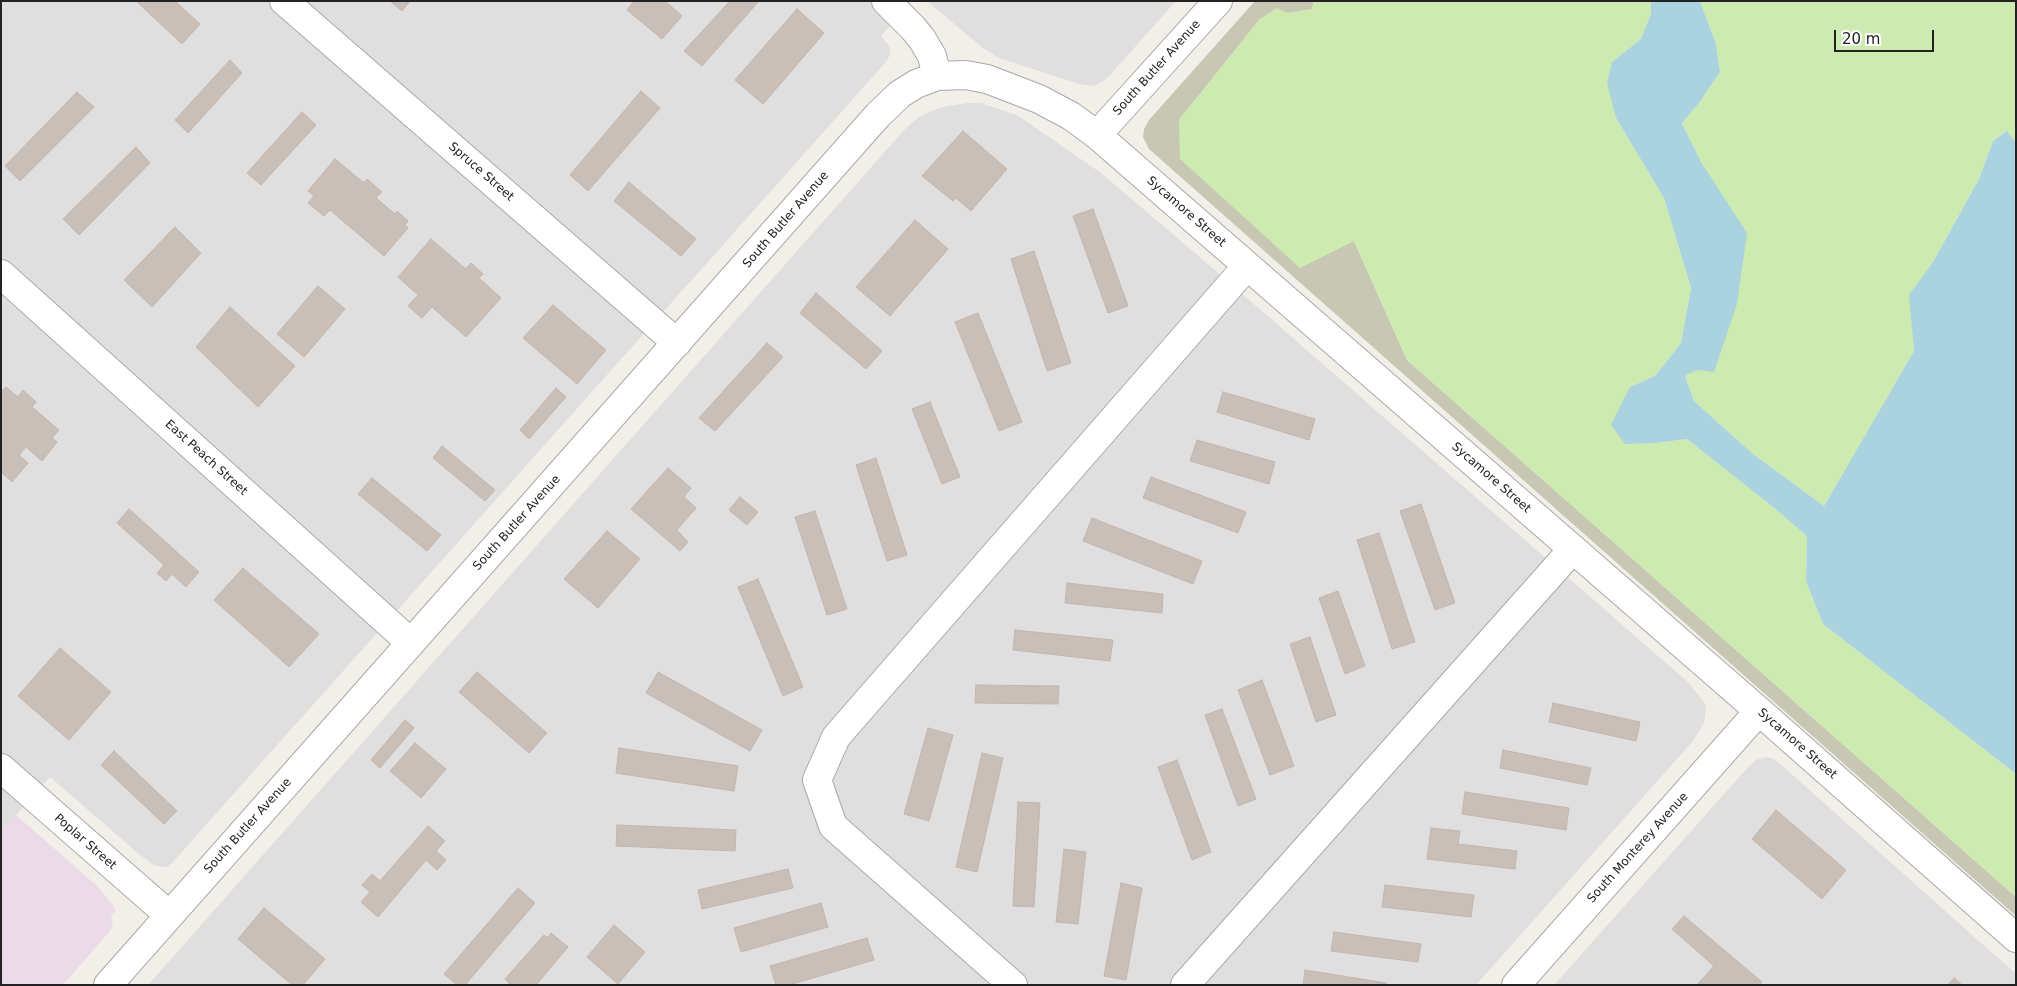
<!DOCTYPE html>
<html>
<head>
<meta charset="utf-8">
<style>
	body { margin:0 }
	#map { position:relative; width:2017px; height:986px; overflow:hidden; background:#f2efe9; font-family:"DejaVu Sans",sans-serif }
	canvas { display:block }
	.frame { position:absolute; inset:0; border:2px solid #222; pointer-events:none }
	.scale { position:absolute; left:1834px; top:30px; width:100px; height:22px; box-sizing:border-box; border:2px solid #222; border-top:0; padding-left:6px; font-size:15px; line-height:18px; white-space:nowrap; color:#222; -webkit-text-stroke:4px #fff; paint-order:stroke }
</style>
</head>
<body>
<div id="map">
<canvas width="2017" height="986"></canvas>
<div class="frame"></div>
<div class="scale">20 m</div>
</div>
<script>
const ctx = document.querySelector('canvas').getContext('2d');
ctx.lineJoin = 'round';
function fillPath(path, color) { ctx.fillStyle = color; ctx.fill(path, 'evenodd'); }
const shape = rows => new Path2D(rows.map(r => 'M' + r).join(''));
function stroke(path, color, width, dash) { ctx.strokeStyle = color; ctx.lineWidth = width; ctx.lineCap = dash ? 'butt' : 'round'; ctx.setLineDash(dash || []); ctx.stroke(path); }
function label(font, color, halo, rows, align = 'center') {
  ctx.font = font + ' "DejaVu Sans",sans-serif'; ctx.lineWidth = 4.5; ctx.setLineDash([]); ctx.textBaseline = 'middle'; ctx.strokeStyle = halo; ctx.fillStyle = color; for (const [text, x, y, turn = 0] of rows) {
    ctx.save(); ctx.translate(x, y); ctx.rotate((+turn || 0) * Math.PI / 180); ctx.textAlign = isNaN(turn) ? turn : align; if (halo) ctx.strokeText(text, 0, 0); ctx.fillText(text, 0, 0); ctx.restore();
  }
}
fillPath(shape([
	[1,1,911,1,881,36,890,47,890,55,886,62,172,863,167,867,161,867,154,865,140,855,50,777,1,832],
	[927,1,1176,1,1111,74,1103,81,1094,86,1079,84,999,58,984,49],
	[967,103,981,103,1017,115,1101,173,1201,258,1689,683,1706,705,1704,723,1693,741,1476,985,148,985,904,130,919,117,942,107],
	[1765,757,1772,758,1779,763,2016,974,2016,985,1554,985,1750,765,1756,760]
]), '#e0dfdf');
fillPath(shape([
	[16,815,96,885,112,904,116,911,111,915,113,924,110,931,63,985,1,985,1,832]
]), '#ebdbe8');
fillPath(shape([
	[1255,1,1314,1,1312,9,1260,19,1179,120,1354,241,1407,360,2016,897,2016,916,1149,149,1143,137,1144,129,1149,120]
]), '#c7c7b4');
fillPath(shape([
	[1314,1,1651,1,1651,14,1641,39,1612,62,1616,118,1664,198,1691,288,1681,343,1655,376,1630,387,1656,443,1687,439,1773,507,1807,536,1806,581,1823,624,2016,774,2016,897,1407,360,1354,241,1300,268,1180,159,1179,120,1260,19,1277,8,1287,13,1312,9],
	[1700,1,2016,1,2016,143,2007,131,1993,141,1979,179,1933,262,1910,295,1914,351,1824,506,1753,454,1694,401,1685,376,1696,370,1701,162,1682,123,1699,103,1720,72,1716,44]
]), '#cdebb0');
fillPath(shape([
	[1651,1,1700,1,1716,44,1720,72,1699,103,1682,123,1701,162,1747,233,1737,304,1714,372,1697,370,1685,376,1694,401,1753,454,1824,506,1914,351,1909,295,1933,262,1979,179,1993,141,2007,131,2016,143,2016,774,1823,624,1806,581,1807,536,1773,507,1687,439,1656,443,1625,444,1611,425,1630,387,1655,376,1681,343,1691,288,1664,198,1616,118,1607,83,1612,62,1641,39,1651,14]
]), '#aad3df');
const building = shape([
	[136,1,175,1,200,24,182,44,136,1],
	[390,1,410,1,402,11,390,1],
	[634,1,665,1,682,16,662,39,627,10,634,1],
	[730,1,759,1,702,66,684,51,730,1],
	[797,9,824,33,763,104,735,80,797,9],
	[230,60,242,73,188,133,175,120,230,60],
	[641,91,660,108,588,191,570,175,641,91],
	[77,92,94,107,20,181,5,166,77,92],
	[302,112,316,125,261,185,247,173,302,112],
	[963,131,1007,169,971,211,956,198,953,201,922,176,963,131],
	[136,147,150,163,79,235,63,219,136,147],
	[335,159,364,183,367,179,382,192,376,198,395,214,397,211,408,221,405,225,408,228,384,256,330,210,324,216,308,203,314,196,308,191,335,159],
	[629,182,696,239,681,256,614,201,629,182],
	[1093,209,1128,306,1108,313,1073,216,1093,209],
	[915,220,948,249,890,316,856,287,915,220],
	[175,227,201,253,152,307,124,280,175,227],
	[431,239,466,269,471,263,483,274,479,278,501,298,466,337,432,307,422,318,408,306,418,295,398,277,431,239],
	[1034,251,1071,363,1047,371,1011,259,1034,251],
	[318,286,345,309,304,357,277,334,318,286],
	[816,293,882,351,866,369,800,313,816,293],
	[553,305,606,350,577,384,523,338,553,305],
	[230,307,295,366,258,407,196,347,230,307],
	[978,313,1022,422,999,431,955,322,978,313],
	[767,343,783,357,715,431,699,418,767,343],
	[6,387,18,397,23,390,36,402,32,407,59,430,52,438,57,442,42,461,26,447,19,455,28,463,12,482,1,472,1,392,6,387],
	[556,388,566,397,529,439,520,430,556,388],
	[1223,392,1315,419,1309,440,1217,412,1223,392],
	[930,402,960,477,942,484,912,409,930,402],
	[1197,440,1275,462,1269,484,1190,461,1197,440],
	[442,446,495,490,485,501,433,458,442,446],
	[876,458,907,555,887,561,856,465,876,458],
	[668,468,691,488,684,497,696,508,677,530,688,542,680,551,631,509,668,468],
	[1151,477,1246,512,1238,533,1143,498,1151,477],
	[372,478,441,535,427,551,358,494,372,478],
	[740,497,758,512,747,525,729,510,740,497],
	[1421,504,1455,603,1435,610,1400,511,1421,504],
	[129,509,199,572,186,587,172,574,166,581,157,573,164,565,117,523,129,509],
	[815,511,847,609,827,615,795,517,815,511],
	[1092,518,1202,561,1193,584,1083,541,1092,518],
	[607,531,640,559,598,608,564,579,607,531],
	[1379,533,1415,642,1392,649,1357,540,1379,533],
	[243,568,319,634,289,667,214,600,243,568],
	[758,579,803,687,783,696,738,587,758,579],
	[1067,583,1163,594,1162,613,1065,603,1067,583],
	[1338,591,1365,666,1345,674,1319,598,1338,591],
	[1015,630,1113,640,1110,661,1013,650,1015,630],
	[1310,637,1336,715,1316,722,1290,644,1310,637],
	[60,648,111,692,69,740,18,696,60,648],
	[477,672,547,733,529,753,459,692,477,672],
	[658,672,762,730,750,751,646,693,658,672],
	[1262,680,1294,766,1270,775,1238,690,1262,680],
	[976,685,1059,686,1058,704,975,703,976,685],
	[1553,703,1640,722,1636,741,1549,722,1553,703],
	[1222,709,1256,799,1238,806,1205,715,1222,709],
	[405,720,414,728,380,768,371,760,405,720],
	[928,728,953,735,929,821,904,814,928,728],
	[415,743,446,769,421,798,390,771,415,743],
	[619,748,738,766,734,791,616,773,619,748],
	[1503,750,1591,768,1587,785,1500,768,1503,750],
	[114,751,177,811,164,824,101,765,114,751],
	[982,753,1003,758,977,872,956,867,982,753],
	[1177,760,1211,852,1192,860,1158,767,1177,760],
	[1465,792,1569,808,1566,830,1462,814,1465,792],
	[1018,802,1040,803,1034,907,1013,906,1018,802],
	[1776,810,1846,870,1822,899,1752,839,1776,810],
	[617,825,736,830,735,851,616,846,617,825],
	[428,826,445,841,436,851,446,860,437,870,426,860,378,917,361,902,370,892,362,885,372,874,380,881,428,826],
	[1431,828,1460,831,1458,844,1517,851,1515,869,1427,859,1431,828],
	[1064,849,1086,852,1078,924,1056,922,1064,849],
	[788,869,793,888,702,909,698,890,788,869],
	[1121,883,1142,888,1126,980,1104,976,1121,883],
	[1385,885,1474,895,1471,917,1382,907,1385,885],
	[518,888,535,903,465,985,457,985,444,974,518,888],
	[821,903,828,927,741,952,734,928,821,903],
	[264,908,325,959,303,985,292,985,238,939,264,908],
	[1684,916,1762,982,1759,985,1697,985,1714,966,1672,929,1684,916],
	[614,925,645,952,618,984,587,957,614,925],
	[1334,932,1421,944,1418,962,1331,951,1334,932],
	[551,933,568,947,536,985,508,985,509,983,505,979,544,935,548,938,551,933],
	[867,938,874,960,789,985,776,985,770,966,867,938],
	[1305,970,1386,983,1386,985,1303,985,1305,970],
	[1954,978,1962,985,1948,985,1954,978]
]);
fillPath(building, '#c7bfb8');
stroke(building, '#c4b6ab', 1);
const minor = shape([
	[284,1,677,343],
	[886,1,913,28,922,39,932,56,937,76],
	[1097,135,1218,1],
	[1,274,411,643],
	[1,768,169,915],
	[108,985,878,115,900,94,916,84,937,76,966,75,987,79,1039,99,1071,116,1097,135,1759,711,2016,938],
	[1013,985,833,826,817,780,836,737,1247,266],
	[1185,985,1573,549],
	[1516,985,1759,711]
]);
stroke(minor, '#a9a9a9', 30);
stroke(minor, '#fff', 28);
label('12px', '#222', '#fff', [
	["South Butler Avenue",1157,68,-48],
	["Spruce Street",481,172,41],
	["Sycamore Street",1186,212,41],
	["South Butler Avenue",786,220,-49],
	["East Peach Street",206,458,42],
	["Sycamore Street",1491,478,41],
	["South Butler Avenue",517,523,-48],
	["Sycamore Street",1797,744,41],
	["South Butler Avenue",248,826,-48],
	["Poplar Street",85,842,41],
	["South Monterey Avenue",1638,848,-48]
]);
</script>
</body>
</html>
